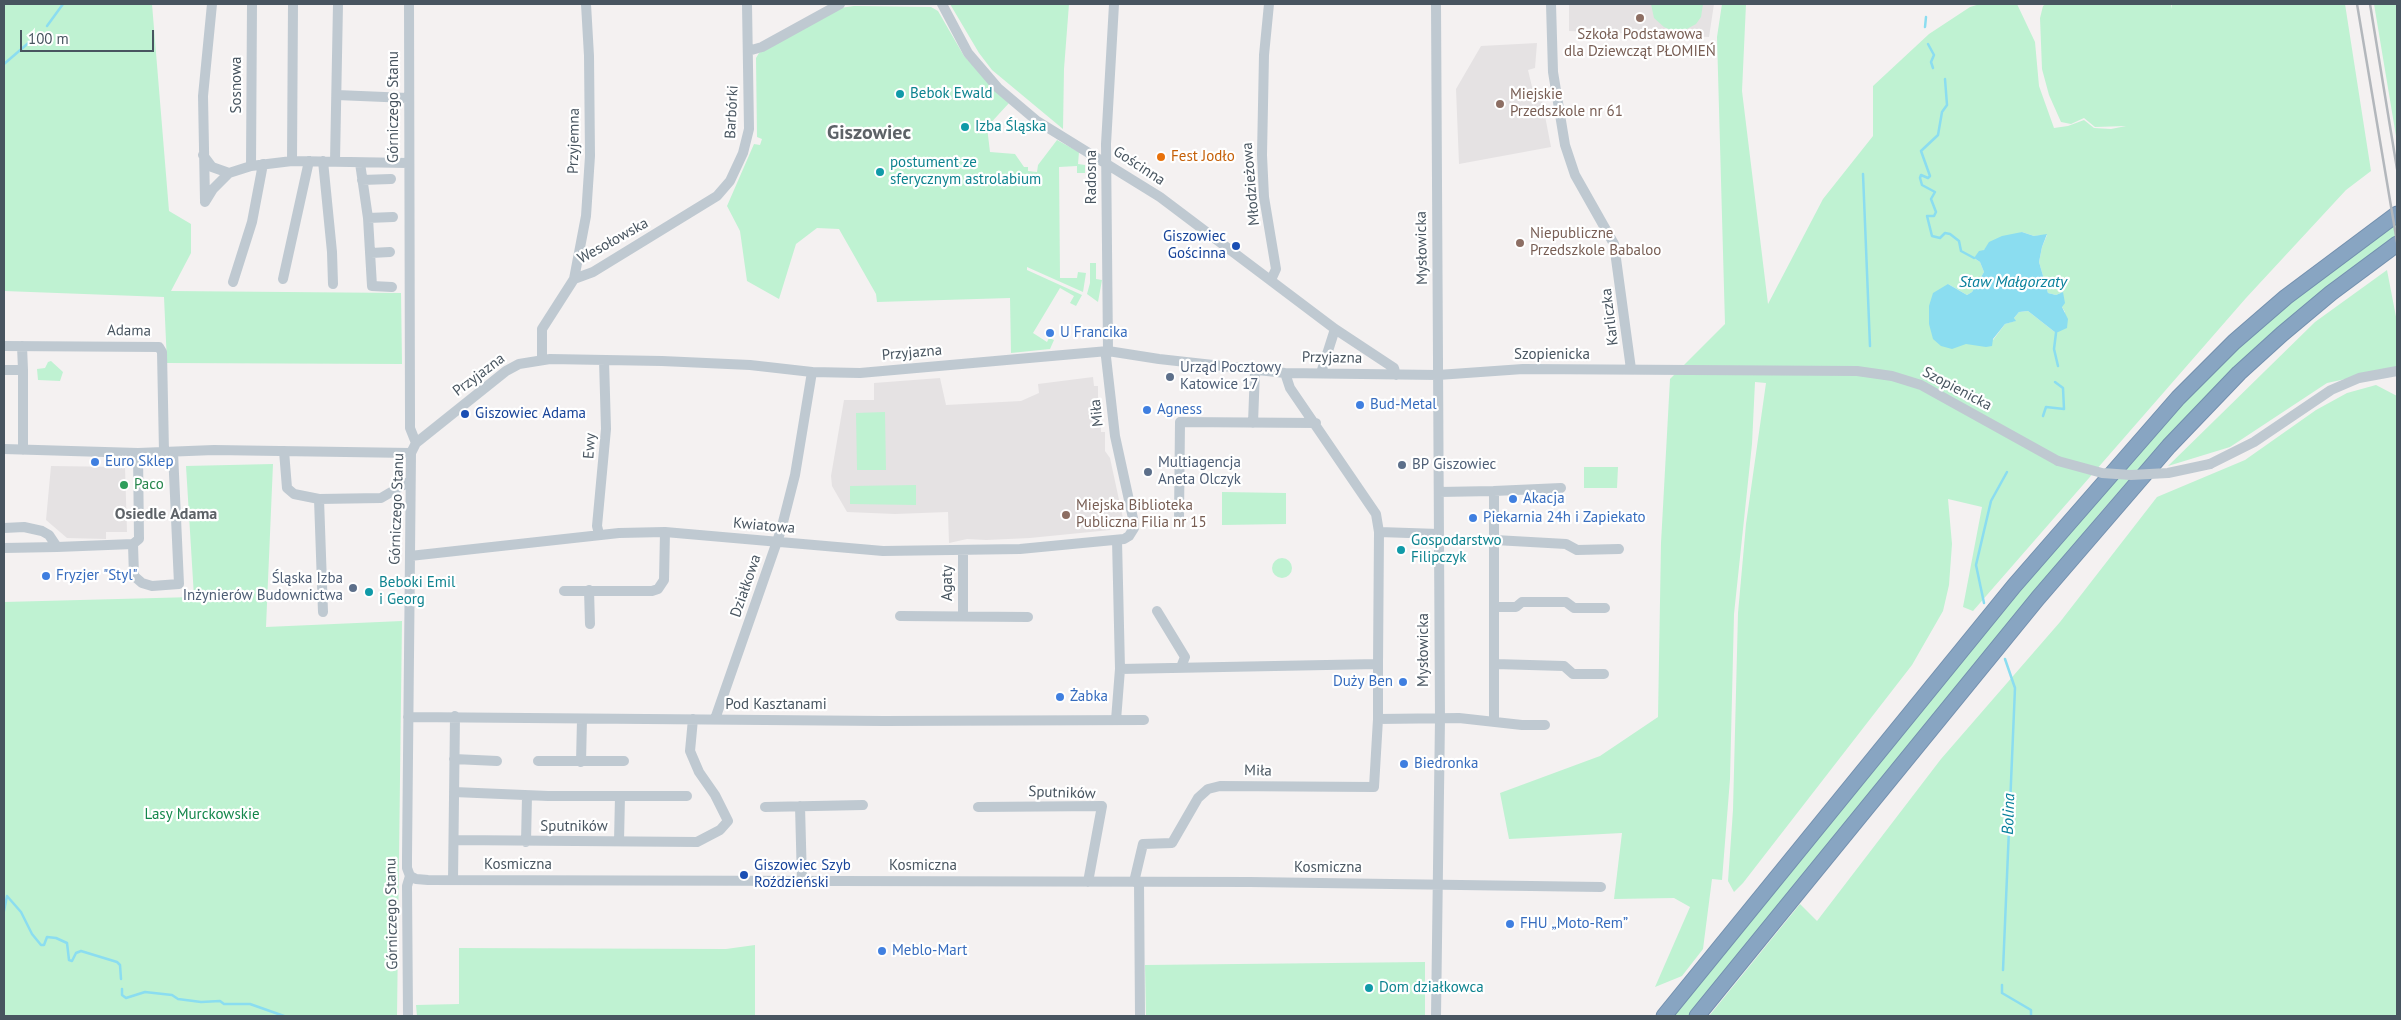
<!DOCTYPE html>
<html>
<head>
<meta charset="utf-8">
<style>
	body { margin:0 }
	#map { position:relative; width:2401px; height:1020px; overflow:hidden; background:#f4f1f1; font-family:"PT Sans",sans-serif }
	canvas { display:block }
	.frame { position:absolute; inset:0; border:5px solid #485560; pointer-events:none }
	.scale { position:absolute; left:20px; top:30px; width:134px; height:22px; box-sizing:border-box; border:2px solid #485560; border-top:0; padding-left:6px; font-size:15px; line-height:18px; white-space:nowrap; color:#485560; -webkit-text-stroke:4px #fff; paint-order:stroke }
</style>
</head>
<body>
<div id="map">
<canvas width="2401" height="1020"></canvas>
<div class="frame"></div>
<div class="scale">100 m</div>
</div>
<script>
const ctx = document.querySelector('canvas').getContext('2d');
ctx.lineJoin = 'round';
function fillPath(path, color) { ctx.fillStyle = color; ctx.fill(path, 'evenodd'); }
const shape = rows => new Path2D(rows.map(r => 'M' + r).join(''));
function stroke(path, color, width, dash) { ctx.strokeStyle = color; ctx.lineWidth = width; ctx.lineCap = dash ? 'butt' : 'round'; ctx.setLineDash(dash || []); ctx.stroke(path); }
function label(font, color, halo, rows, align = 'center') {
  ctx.font = font + ' "PT Sans",sans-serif'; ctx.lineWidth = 4.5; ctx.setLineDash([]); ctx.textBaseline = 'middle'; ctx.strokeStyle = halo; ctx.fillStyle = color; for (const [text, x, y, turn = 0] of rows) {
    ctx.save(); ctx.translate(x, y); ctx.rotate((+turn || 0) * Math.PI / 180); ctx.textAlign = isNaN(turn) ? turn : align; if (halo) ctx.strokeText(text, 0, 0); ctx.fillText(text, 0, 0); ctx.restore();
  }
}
fillPath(shape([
	[1569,4,1714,4,1709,37,1569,31],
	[1537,43,1535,68,1528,70,1533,91,1540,90,1551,147,1459,164,1456,89,1481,46],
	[1093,377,1094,386,1098,386,1098,400,1100,400,1101,432,1105,432,1105,451,1110,458,1124,523,1115,525,1110,530,1030,538,986,540,967,539,949,543,948,512,895,514,847,512,832,486,831,476,844,400,874,400,874,383,940,378,946,405,1021,401,1039,393,1038,384],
	[51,466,125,467,127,532,106,532,106,539,67,538,46,520]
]), '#e5e2e3');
fillPath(shape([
	[4,4,152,4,169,211,191,224,191,253,171,291,401,293,402,364,167,363,164,297,4,291],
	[950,4,1069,4,1064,69,1063,129,992,70,979,53],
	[1651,4,1703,4,1701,17,1696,24,1685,30,1673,31,1664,27,1654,18],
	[1722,4,1746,4,1742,91,1768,304,1823,199,1873,136,1873,86,1929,34,1970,7,1980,4,2017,4,2035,42,2039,86,2054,128,2068,126,2084,120,2094,128,2111,129,2126,126,2095,127,2084,118,2071,124,2061,122,2049,95,2042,69,2040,18,2043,6,2046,4,2171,4,2172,9,2172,4,2345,4,2371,171,2346,190,2246,298,1973,611,1963,607,1982,507,1948,499,1952,544,1949,585,1943,611,1912,665,1743,883,1734,892,1728,881,1733,810,1738,613,1746,524,1766,383,1755,382,1752,444,1734,614,1730,779,1722,880,1712,879,1703,949,1682,976,1655,987,1690,907,1674,898,1614,899,1622,833,1509,839,1500,793,1600,756,1658,717,1661,543,1670,379,1725,324,1717,37],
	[2022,232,2034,236,2047,235,2042,247,2039,262,2048,293,2056,295,2063,292,2062,307,2065,312,2056,333,2028,311,2019,312,2014,318,2015,321,2005,324,1993,340,1969,340,1948,284,1967,295,1972,292,1984,272,1980,262,1974,258,1984,250],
	[2374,4,2397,4,2397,142],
	[854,6,931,7,938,11,964,56,1009,103,987,127,990,152,1015,154,1024,167,1028,167,1028,171,1037,172,1038,165,1057,140,1079,152,1078,164,1085,165,1085,173,1077,173,1077,166,1059,167,1060,278,1077,278,1078,272,1086,273,1083,292,1027,267,1027,270,1082,295,1076,306,1070,303,1074,296,1060,288,1033,333,1047,342,1049,338,1054,340,1050,349,1011,353,1010,298,877,302,876,294,839,229,817,228,796,244,779,299,747,281,740,231,727,206,754,144,760,145,762,139,757,137,756,58,759,53,840,8],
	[2397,221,2397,235,2336,279,2262,341,2165,439,2100,513,1689,1016,1671,1016,2024,584,2182,400,2269,317],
	[1090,263,1096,263,1096,279,1102,280,1098,302,1087,294,1090,283],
	[2387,270,2397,322,2397,368,2327,383,2230,447,2168,466,2315,322],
	[51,361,63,372,60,381,38,380,37,369,45,368,48,362],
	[2376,385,2397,396,2397,1016,1709,1016,1800,904,1817,921,1941,759,2060,622,2157,497,2245,460,2316,410,2347,393],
	[885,412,886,470,857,470,856,413],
	[273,464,266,627,402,621,397,1016,4,1016,4,602,194,597,186,466],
	[1584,467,1618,467,1617,488,1584,488],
	[916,485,916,505,850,504,850,486],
	[1222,492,1286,493,1286,524,1222,525],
	'1272 568a10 10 0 1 1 20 0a10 10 0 1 1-20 0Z',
	[755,945,755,1016,417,1016,416,1005,459,1004,459,948,726,949],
	[1425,962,1425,1016,1146,1016,1145,965]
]), '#bff2d2');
fillPath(shape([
	[2022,232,2034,236,2047,234,2042,247,2039,262,2048,293,2056,295,2063,292,2065,303,2062,307,2068,319,2067,328,2056,333,2028,311,2019,312,2014,318,2016,321,2005,324,1993,339,1992,346,1986,347,1966,344,1952,349,1941,346,1933,339,1929,324,1929,306,1933,293,1948,284,1967,295,1972,292,1984,272,1980,262,1974,258,1979,251,1984,250,1989,242,2002,236]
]), '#8bddf0');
stroke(shape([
	[47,26,63,4],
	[1925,27,1926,17],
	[1928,44,1934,55,1931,62,1933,68],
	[4,64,40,33],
	[1945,79,1947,105,1942,112,1938,135,1921,151,1930,176,1928,178,1921,175,1920,178,1922,185,1935,192,1931,199,1936,212,1934,216,1927,216,1932,236,1940,238,1945,233,1950,234,1959,241,1961,251,1974,258],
	[1863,174,1870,346],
	[2056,333,2054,349,2058,366],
	[2043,416,2046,407,2064,409,2063,388,2055,382],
	[1984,603,1976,565,1991,501,2007,472],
	[4,911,7,896,21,912,32,934,41,945,44,945,47,937,56,938,67,943,69,960,72,961,76,953,81,951,117,962,120,965,121,979],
	[2003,970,2015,688,2005,659],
	[2002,985,2002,993,2031,1010,2031,1016],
	[122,989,122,995,126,998,145,992,172,995,178,999,201,1002,220,1001,224,1004,250,1004,284,1016]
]), '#8bddf0', 2.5);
const highway = shape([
	[1664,1016,2014,586,2178,398,2234,342,2286,297,2397,214],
	[1697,1016,2038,598,2169,446,2239,373,2282,334,2331,293,2397,244]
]);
stroke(highway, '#7390ae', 17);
stroke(shape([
	[409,4,410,418,410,428,416,443],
	[942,4,968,53,998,88,1037,121,1160,197,1335,329,1394,368,1396,375],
	[1269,4,1264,55,1262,155,1264,197,1276,269,1271,280],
	[1436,4,1440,718,1436,1016],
	[1551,4,1553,72,1565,145,1575,175,1614,244,1631,369],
	[748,51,762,47,840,4],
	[337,95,408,98],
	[203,155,212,167,229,173],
	[292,161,293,4],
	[323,161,332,252,333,284],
	[335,161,338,4],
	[360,163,368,218,372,286,392,287],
	[251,166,252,4],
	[362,180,391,179],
	[205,201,203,96,212,4],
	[205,202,213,189,229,173,251,166,292,161,408,163],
	[368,218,393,217],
	[371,253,390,252],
	[283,279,309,161],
	[574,279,586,216,590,156,589,56,586,4],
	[233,282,252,222,263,164],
	[4,346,159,347,162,352,164,452],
	[22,346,23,370],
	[542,360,542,329,574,279,593,272,717,196,730,181,743,153,749,129,747,4],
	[4,370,23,370,23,450],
	[1285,373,1290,388,1376,514,1379,532,1378,664],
	[1321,373,1335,329],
	[1253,423,1255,370],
	[4,449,138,453,214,450,411,453],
	[284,451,287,488,294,494,319,499,381,498,410,481],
	[138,453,139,539,133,544,134,576,142,583,152,586,179,584,173,452],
	[2210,464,2254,442,2331,390,2359,378,2397,371],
	[1494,491,1561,488],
	[1439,492,1494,491,1494,721],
	[319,499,323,612],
	[1179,519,1180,422,1316,423],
	[4,528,24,527,42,531,49,535,57,547,133,544],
	[1379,532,1439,534],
	[599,534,597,526,606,429,604,360],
	[1495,540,1566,544,1577,550,1619,549],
	[4,548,57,547],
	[963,550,963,616],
	[410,556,619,533,665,532,883,551,1020,549,1124,539,1129,536,1134,528,1134,523,1115,436,1106,357,1108,351,1106,144,1114,4],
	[589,590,590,624],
	[564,591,652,591,658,589,664,580,665,532],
	[1495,607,1516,607,1522,602,1566,602,1574,608,1605,608],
	[1157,611,1185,657,1181,667],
	[900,616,1028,617],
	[1495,664,1564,666,1573,674,1604,674],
	[1120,669,1378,664,1378,719,1374,787,1220,786,1208,789,1198,798,1172,843,1143,844,1134,882],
	[408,717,884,721,1144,720],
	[715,719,781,530,795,475,812,372],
	[1378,719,1459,718,1522,725,1545,725],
	[1116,720,1120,669,1117,540],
	[454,759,497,761],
	[538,761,624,761],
	[581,762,582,719],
	[454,792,548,796,687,796],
	[800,806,802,881],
	[765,807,863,805],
	[978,807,1102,806,1088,882],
	[454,840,697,842,720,830,728,821,715,795,699,772,690,751,693,719],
	[619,841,620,796],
	[526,842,527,796],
	[410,876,416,879,428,880,1250,882,1601,887],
	[453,880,455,716],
	[1139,882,1140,1016],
	[408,1016,407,886,410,876,407,868,407,857,411,453,416,443,506,371,519,364,550,359,662,361,750,365,812,372,860,373,1108,351,1159,359,1285,373,1438,375,1523,369,1857,371,1892,376,1921,385,2058,461]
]), '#bfc9d1', 10);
stroke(highway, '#88a5c2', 15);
stroke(shape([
	[2357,4,2397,242],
	[2370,4,2397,169]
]), '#b3b7bc', 2.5);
stroke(shape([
	[2058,461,2102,473,2131,475,2168,473,2210,464]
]), '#bfc9d1', 10);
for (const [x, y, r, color] of [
	[1640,18,5,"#8d6e63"],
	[900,94,5,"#0f9aa8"],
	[1500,104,5,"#8d6e63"],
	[965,127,5,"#0f9aa8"],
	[1161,157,5,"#e8710a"],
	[880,172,5,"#0f9aa8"],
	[1520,243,5,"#8d6e63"],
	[1236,246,5,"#1a4fb4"],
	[1050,333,5,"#3f7fe0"],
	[1170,377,5,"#5c6f8a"],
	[1360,405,5,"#3f7fe0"],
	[1147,410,5,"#3f7fe0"],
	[465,414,5,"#1a4fb4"],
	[95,462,5,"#3f7fe0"],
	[1402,465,5,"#5c6f8a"],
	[1148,472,5,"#5c6f8a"],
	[124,485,5,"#2e9e5b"],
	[1513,499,5,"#3f7fe0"],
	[1066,515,5,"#8d6e63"],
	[1473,518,5,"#3f7fe0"],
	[1401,550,5,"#0f9aa8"],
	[46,576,5,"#3f7fe0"],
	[353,588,5,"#5c6f8a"],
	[369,592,5,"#0f9aa8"],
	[1403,682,5,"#3f7fe0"],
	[1060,697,5,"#3f7fe0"],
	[1404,764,5,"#3f7fe0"],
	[744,875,5,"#1a4fb4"],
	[1510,924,5,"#3f7fe0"],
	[882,951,5,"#3f7fe0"],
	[1369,988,5,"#0f9aa8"]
]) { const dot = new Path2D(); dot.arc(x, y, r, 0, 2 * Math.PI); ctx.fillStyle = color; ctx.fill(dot); stroke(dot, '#fff', 2); }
label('15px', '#785e54', '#fff', [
	["Szkoła Podstawowa",1640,35,"center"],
	["dla Dziewcząt PŁOMIEŃ",1640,52,"center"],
	["Miejskie",1510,95],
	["Przedszkole nr 61",1510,112],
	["Niepubliczne",1530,234],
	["Przedszkole Babaloo",1530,251],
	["Miejska Biblioteka",1076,506],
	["Publiczna Filia nr 15",1076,523]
], 'left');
label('15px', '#485560', '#fff', [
	["Sosnowa",237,85,-90],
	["Górniczego Stanu",394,107,-90],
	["Barbórki",732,112,-87],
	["Przyjemna",574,141,-89],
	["Gościnna",1139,166,33],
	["Radosna",1092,177,-90],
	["Młodzieżowa",1251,184,-95],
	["Wesołowska",613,241,-29],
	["Mysłowicka",1422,248,-91],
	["Karliczka",1610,317,-97],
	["Adama",129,331,1],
	["Przyjazna",912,353,-5],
	["Szopienicka",1552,355],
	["Przyjazna",1332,358,1],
	["Przyjazna",479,375,-37],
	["Szopienicka",1957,389,28],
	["Miła",1097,413,-96],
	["Ewy",590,446,-86],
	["Górniczego Stanu",397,509,-88],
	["Kwiatowa",764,526,5],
	["Agaty",948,583,-90],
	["Działkowa",746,586,-71],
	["Mysłowicka",1424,650,-90],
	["Pod Kasztanami",776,705],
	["Miła",1258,771,1],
	["Sputników",1062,793,2],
	["Sputników",574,827],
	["Kosmiczna",518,865],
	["Kosmiczna",923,866],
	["Kosmiczna",1328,868],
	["Górniczego Stanu",392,914,-91]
]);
label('15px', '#0d838f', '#fff', [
	["Bebok Ewald",910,94],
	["Izba Śląska",975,127],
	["postument ze",890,163],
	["sferycznym astrolabium",890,180],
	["Gospodarstwo",1411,541],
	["Filipczyk",1411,558],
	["Beboki Emil",379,583],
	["i Georg",379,600],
	["Dom działkowca",1379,988]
], 'left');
label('15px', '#c56008', '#fff', [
	["Fest Jodło",1171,157]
], 'left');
label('15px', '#164399', '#fff', [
	["Giszowiec",1226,237,"right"],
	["Gościnna",1226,254,"right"],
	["Giszowiec Adama",475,414],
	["Giszowiec Szyb",754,866],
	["Roździeński",754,883]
], 'left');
label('15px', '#366cbe', '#fff', [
	["U Francika",1060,333],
	["Bud-Metal",1370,405],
	["Agness",1157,410],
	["Euro Sklep",105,462],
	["Akacja",1523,499],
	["Piekarnia 24h i Zapiekato",1483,518],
	["Fryzjer \"Styl\"",56,576],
	["Duży Ben",1393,682,"right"],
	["Żabka",1070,697],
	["Biedronka",1414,764],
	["FHU „Moto-Rem”",1520,924],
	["Meblo-Mart",892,951]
], 'left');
label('15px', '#4e5e75', '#fff', [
	["Urząd Pocztowy",1180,368],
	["Katowice 17",1180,385],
	["Multiagencja",1158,463],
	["Aneta Olczyk",1158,480],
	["BP Giszowiec",1412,465],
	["Śląska Izba",343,579,"right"],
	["Inżynierów Budownictwa",343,596,"right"]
], 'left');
label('15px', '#27864d', '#fff', [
	["Paco",134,485]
], 'left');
label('15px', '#14874b', '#fff', [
	["Lasy Murckowskie",202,815]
]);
label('italic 16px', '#08809c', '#fff', [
	["Staw Małgorzaty",2013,282],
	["Bolina",2009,814,-88]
]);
label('bold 16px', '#5d6267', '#fff', [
	["Osiedle Adama",166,514]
]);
label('bold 20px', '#5d6267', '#fff', [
	["Giszowiec",869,133]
]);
</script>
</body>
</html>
